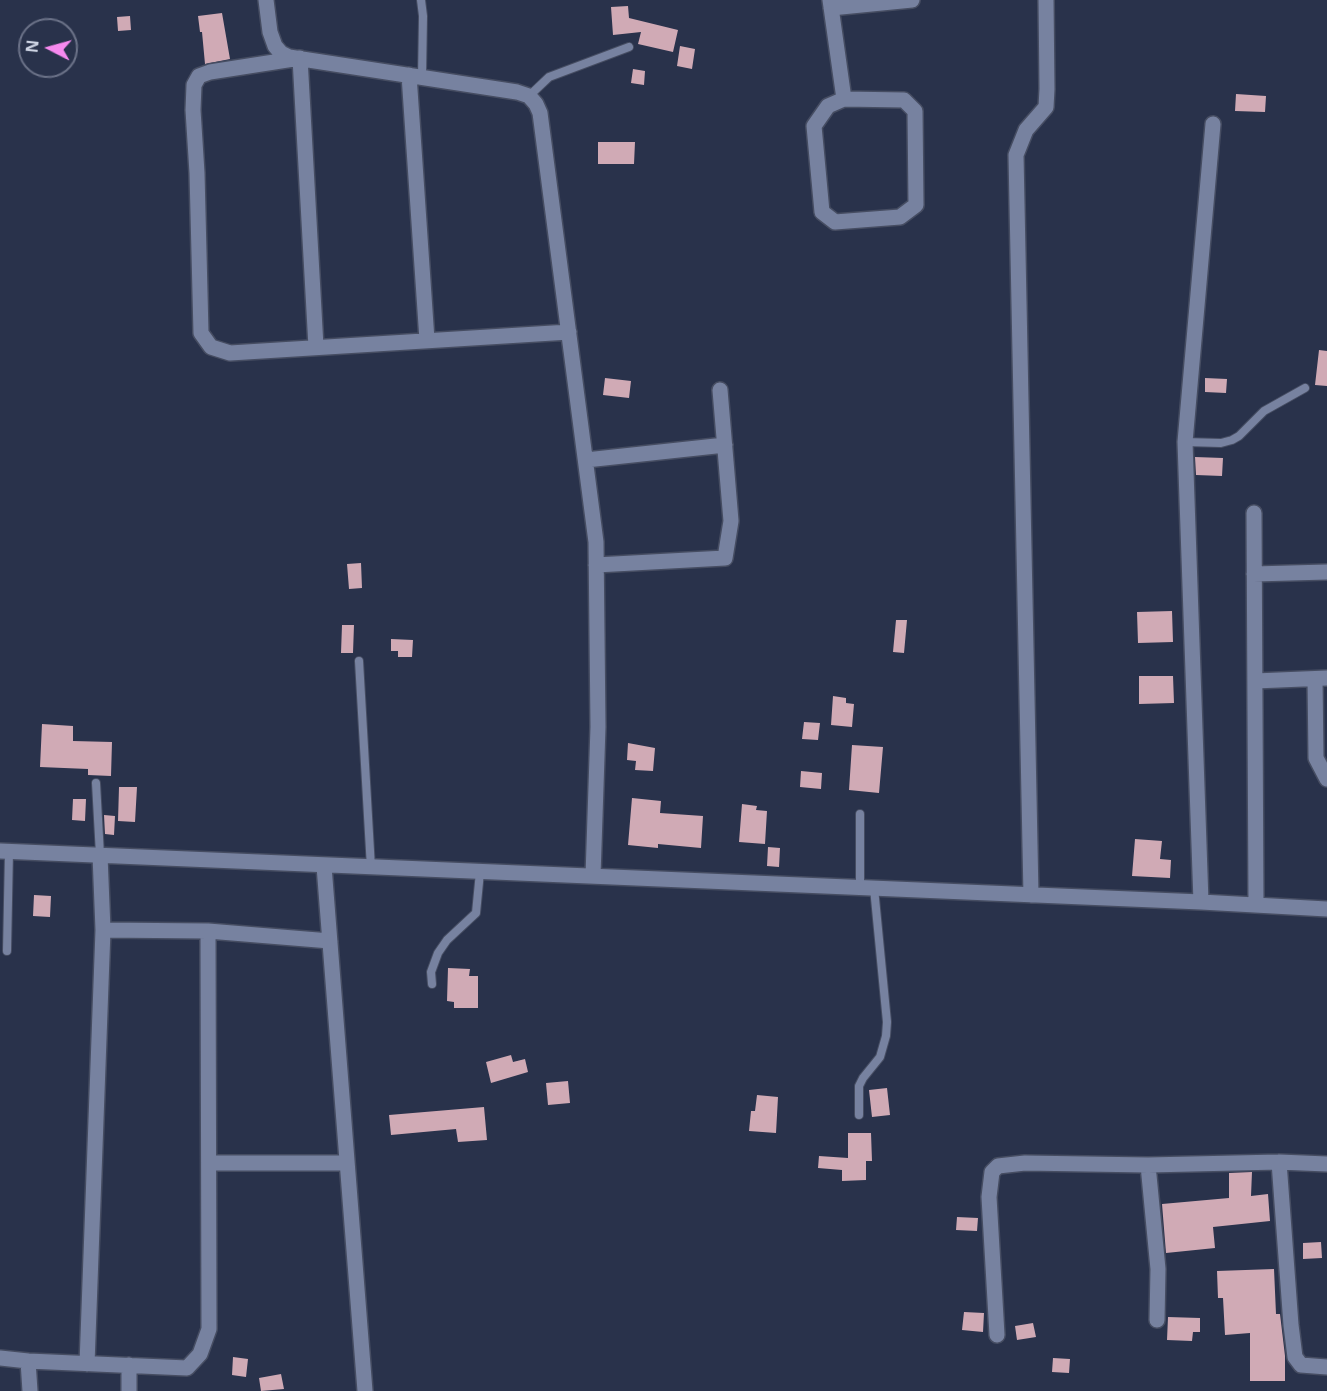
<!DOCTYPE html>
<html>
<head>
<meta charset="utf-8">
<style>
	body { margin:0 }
	#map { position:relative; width:1327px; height:1391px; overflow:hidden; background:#29324b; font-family:"Noto Sans",sans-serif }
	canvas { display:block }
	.north { position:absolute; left:18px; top:18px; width:60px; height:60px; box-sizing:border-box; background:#29324b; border:2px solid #6b7288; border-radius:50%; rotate:276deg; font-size:16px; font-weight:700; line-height:24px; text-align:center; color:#cdd3e3 }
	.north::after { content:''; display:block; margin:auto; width:21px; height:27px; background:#f689ee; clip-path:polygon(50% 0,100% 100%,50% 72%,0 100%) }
</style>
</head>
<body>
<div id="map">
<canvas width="1327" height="1391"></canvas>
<div class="north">N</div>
</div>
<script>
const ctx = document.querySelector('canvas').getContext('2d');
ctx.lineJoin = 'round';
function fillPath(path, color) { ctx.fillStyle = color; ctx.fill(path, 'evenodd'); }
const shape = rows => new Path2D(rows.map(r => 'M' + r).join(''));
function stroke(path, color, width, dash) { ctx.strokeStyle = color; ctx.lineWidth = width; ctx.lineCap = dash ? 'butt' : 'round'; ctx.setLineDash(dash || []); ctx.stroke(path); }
fillPath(shape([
	[628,6,629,18,678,30,673,52,638,44,641,32,613,35,611,7],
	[222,13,230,59,205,64,202,32,200,32,198,16],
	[130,16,131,30,118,31,117,17],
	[680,46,695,49,692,69,677,66],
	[633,69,645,71,644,85,631,83],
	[1236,94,1266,96,1265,112,1235,111],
	[598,142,635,142,634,164,598,164],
	[1319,350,1327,351,1327,386,1315,385],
	[605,378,631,381,629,398,603,395],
	[1205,378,1227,379,1226,393,1205,392],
	[1195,457,1223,458,1222,476,1196,475],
	[361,563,362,588,349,589,347,564],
	[1172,611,1173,642,1138,643,1137,612],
	[896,620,907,620,904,653,893,652],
	[342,625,354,625,353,653,341,653],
	[391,639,413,640,412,657,398,657,398,651,391,651],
	[1139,676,1173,676,1174,703,1139,704],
	[833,696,846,698,846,703,854,704,852,727,831,725],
	[804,722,820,723,818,740,802,739],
	[42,724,73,726,73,741,112,742,111,776,88,775,88,769,40,767],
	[628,743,655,748,653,771,635,770,636,761,627,760],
	[852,745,883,747,879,793,849,790],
	[801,771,822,773,821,789,800,787],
	[119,787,137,787,135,822,118,821],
	[632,798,661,801,660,813,703,816,701,848,658,844,658,848,628,845],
	[73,799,86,799,85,821,72,820],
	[742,804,757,806,756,810,767,811,765,844,739,842],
	[104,815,115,816,114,835,105,834],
	[1135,839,1162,841,1160,859,1171,860,1170,878,1132,876],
	[768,847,780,848,779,867,767,866],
	[34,895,51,896,50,917,33,916],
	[448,968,470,969,469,976,478,976,478,1008,454,1008,454,1002,447,1001],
	[511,1055,513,1062,525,1059,528,1072,491,1083,486,1062],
	[568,1081,570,1103,548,1105,546,1083],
	[887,1088,890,1115,872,1117,869,1090],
	[757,1095,778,1097,776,1133,749,1131,751,1111,755,1111],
	[484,1107,487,1140,458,1142,456,1129,391,1135,389,1115],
	[848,1133,871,1133,872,1161,866,1161,866,1180,842,1181,842,1170,818,1168,819,1156,848,1158],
	[1252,1172,1251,1196,1268,1194,1270,1221,1213,1227,1215,1248,1166,1253,1162,1204,1229,1198,1229,1173],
	[957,1217,978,1218,977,1231,956,1230],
	[1321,1242,1322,1258,1303,1259,1303,1243],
	[1274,1269,1276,1314,1280,1314,1285,1356,1285,1381,1250,1381,1250,1333,1225,1335,1223,1298,1218,1298,1217,1271],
	[964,1312,984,1313,983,1332,962,1330],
	[1168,1317,1200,1318,1200,1332,1193,1332,1192,1341,1167,1340],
	[1033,1323,1036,1337,1017,1340,1015,1326],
	[233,1357,248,1359,246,1377,232,1375],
	[1053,1358,1070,1359,1069,1373,1052,1372],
	[281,1374,284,1389,261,1391,259,1378]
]), '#d0aab5');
const service = shape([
	[421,0,423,16,422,77],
	[529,96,549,77,629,47],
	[1185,442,1221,443,1232,440,1239,436,1264,411,1305,388],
	[359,661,371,868],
	[96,783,100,855],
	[860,887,860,814],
	[7,951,9,851],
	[432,984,431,972,438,953,447,940,476,913,480,872],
	[859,1115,859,1086,863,1078,880,1057,886,1036,887,1022,874,888]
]);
const minor = shape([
	[266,0,270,32,275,46,281,53,289,57,517,92,529,96,536,104,540,113,596,542,598,727,593,876],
	[830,0,844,99],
	[831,8,912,0],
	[409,75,427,340],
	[844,99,904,100,915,111,916,205,900,217,835,222,822,212,814,126,828,106,844,99],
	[316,347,300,58,210,72,199,76,194,85,193,110,197,173,201,333,211,347,230,353,569,332],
	[586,460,725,445],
	[1254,513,1256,905],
	[596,565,725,558,731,521,720,390],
	[1254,574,1327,572],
	[1315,679,1316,758,1327,779],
	[1255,681,1327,678],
	[0,851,1201,902,1327,909],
	[324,866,365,1391],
	[1031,895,1016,155,1026,130,1046,107,1047,89,1046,0],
	[1201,902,1185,442,1213,124],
	[103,930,208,931,330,941],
	[1279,1162,1291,1325,1295,1357,1301,1365,1327,1367],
	[209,1163,347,1163],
	[1148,1165,1158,1269,1157,1320],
	[997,1335,989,1197,992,1172,998,1166,1025,1163,1148,1165,1279,1162,1327,1164],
	[0,1358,28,1361,30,1391],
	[28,1361,187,1368,200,1354,209,1329,208,931],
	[87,1364,103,930,100,855],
	[129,1391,129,1365]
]);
stroke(service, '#464d62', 10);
stroke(minor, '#464d62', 18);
stroke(service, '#7782a0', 8);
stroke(minor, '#7782a0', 15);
</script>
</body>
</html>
